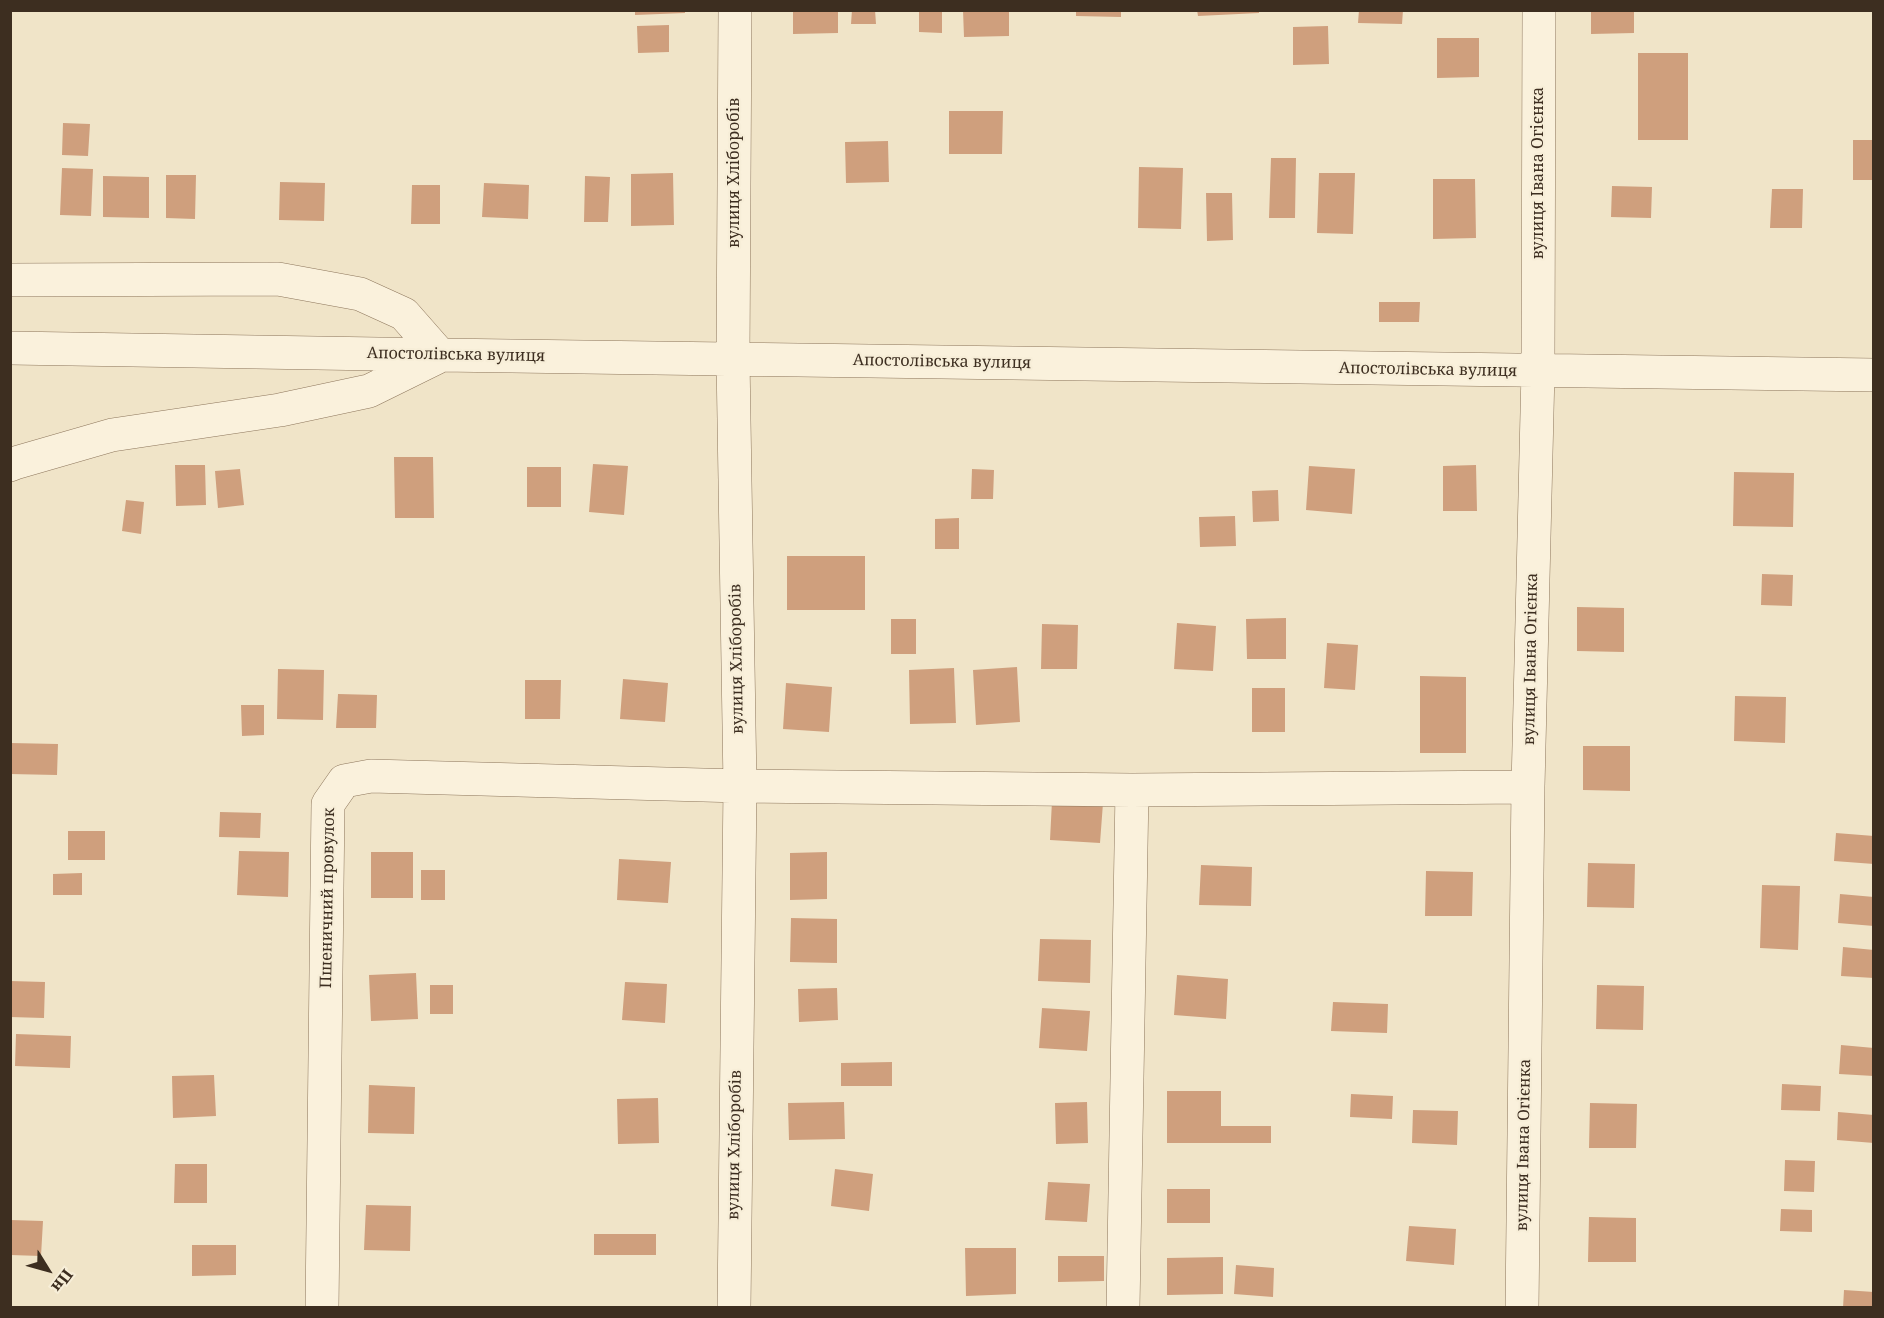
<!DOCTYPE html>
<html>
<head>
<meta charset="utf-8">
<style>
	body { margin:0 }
	#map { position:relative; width:1884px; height:1318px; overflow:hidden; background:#f0e4c8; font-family:"Noto Serif",serif }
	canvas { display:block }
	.frame { position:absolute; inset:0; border:12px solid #3d2e20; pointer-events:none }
	.north { position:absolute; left:18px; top:1240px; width:60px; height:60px; -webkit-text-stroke:4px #f7eed8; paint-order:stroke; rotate:127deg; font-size:16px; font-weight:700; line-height:24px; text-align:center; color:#3d2e20 }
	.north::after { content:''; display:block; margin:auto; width:21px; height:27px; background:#3d2e20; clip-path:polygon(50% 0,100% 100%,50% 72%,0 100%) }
</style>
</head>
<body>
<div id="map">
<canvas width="1884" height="1318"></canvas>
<div class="frame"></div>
<div class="north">Пн</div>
</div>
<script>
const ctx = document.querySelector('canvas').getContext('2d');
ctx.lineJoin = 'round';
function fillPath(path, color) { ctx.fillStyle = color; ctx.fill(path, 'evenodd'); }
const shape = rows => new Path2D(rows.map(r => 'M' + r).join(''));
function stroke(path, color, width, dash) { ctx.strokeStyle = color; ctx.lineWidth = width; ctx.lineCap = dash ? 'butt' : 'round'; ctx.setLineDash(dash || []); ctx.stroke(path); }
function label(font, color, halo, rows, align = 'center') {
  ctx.font = font + ' "Noto Serif",serif'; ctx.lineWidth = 4.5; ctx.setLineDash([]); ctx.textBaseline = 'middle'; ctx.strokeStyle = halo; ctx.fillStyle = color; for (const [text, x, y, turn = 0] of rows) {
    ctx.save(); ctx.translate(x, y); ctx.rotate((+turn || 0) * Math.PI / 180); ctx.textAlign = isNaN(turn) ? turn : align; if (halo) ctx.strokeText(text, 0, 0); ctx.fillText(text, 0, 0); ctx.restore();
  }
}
fillPath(shape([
	[635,10,685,10,685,13,635,15],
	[793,10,838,10,838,33,793,34],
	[852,10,875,10,876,24,851,24],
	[919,10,942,10,942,33,919,32],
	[963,10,1009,10,1009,36,964,37],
	[1076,10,1121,10,1121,17,1076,16],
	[1197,10,1259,10,1259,13,1198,16],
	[1359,10,1403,10,1402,24,1358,23],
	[1591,10,1634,10,1634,33,1591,34],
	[669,25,669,52,638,53,637,26],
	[1328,26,1329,64,1293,65,1293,27],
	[1437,38,1479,38,1479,77,1437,78],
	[1638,53,1688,53,1688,140,1638,140],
	[949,111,1003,111,1002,154,949,154],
	[63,123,90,124,88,156,62,155],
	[1853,140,1874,140,1874,180,1853,180],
	[888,141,889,182,846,183,845,142],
	[1271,158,1296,158,1295,218,1269,218],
	[1139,167,1183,168,1181,229,1138,228],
	[62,168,93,169,91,216,60,215],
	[673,173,674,225,631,226,631,174],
	[1319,173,1355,173,1353,234,1317,233],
	[166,175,196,175,195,219,166,218],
	[103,176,149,177,149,218,103,217],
	[585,176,610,177,608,222,584,222],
	[1433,179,1475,179,1476,238,1433,239],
	[280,182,325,183,324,221,279,220],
	[484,183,529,185,528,219,482,217],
	[412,185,440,185,440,224,411,224],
	[1612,186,1652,187,1651,218,1611,217],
	[1772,189,1803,189,1802,228,1770,228],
	[1206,193,1232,193,1233,240,1207,241],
	[1379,302,1420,302,1419,322,1379,322],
	[394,457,433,457,434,518,395,518],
	[593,464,628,466,624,515,589,512],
	[175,465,205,465,206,505,176,506],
	[1476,465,1477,511,1443,511,1443,466],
	[1309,466,1355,469,1352,514,1306,510],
	[527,467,561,467,561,507,527,507],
	[240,469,244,505,218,508,215,471],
	[972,469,994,470,993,499,971,499],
	[1734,472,1794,473,1793,527,1733,526],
	[1278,490,1279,521,1253,522,1252,491],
	[126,500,144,502,141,534,122,531],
	[1235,516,1236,546,1200,547,1199,517],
	[959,518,959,549,935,549,935,519],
	[787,556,865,556,865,610,787,610],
	[1762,574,1793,575,1792,606,1761,605],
	[1577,607,1624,608,1624,652,1577,651],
	[1286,618,1286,659,1247,659,1246,619],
	[891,619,916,619,916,654,891,654],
	[1177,623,1216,626,1213,671,1174,669],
	[1042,624,1078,625,1077,669,1041,669],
	[1327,643,1358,645,1355,690,1324,688],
	[1017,667,1020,722,976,725,973,670],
	[954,668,956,723,910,724,909,670],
	[278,669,324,670,323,720,277,719],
	[1420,676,1466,677,1466,753,1420,753],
	[623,679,668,683,665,722,620,719],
	[525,680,561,680,560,719,525,719],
	[786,683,832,687,829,732,783,729],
	[1252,688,1285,688,1285,732,1252,732],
	[338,694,377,695,376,728,336,728],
	[1735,696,1786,697,1785,743,1734,741],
	[241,705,264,705,264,735,242,736],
	[10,743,58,744,57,775,10,774],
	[1583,746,1630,746,1630,791,1583,790],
	[1052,801,1103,803,1100,843,1050,840],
	[220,812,261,813,260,838,219,837],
	[68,831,105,831,105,860,68,860],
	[1836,833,1874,836,1874,864,1834,861],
	[239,851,289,852,288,897,237,895],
	[371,852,413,852,413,898,371,898],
	[827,852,827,899,790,900,790,853],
	[619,859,671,862,668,903,617,900],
	[1588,863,1635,864,1634,908,1587,907],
	[1201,865,1252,867,1251,906,1199,905],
	[421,870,445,870,445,900,421,900],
	[1426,871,1473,872,1472,916,1425,916],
	[82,873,82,895,53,895,53,874],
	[1762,885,1800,886,1798,950,1760,948],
	[1840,894,1874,897,1874,926,1838,923],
	[791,918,837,919,837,963,790,962],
	[1040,939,1091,940,1090,983,1038,981],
	[1843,947,1874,950,1874,978,1841,976],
	[416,973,418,1019,371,1021,369,975],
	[1177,975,1228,979,1226,1019,1174,1015],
	[10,981,45,982,44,1018,10,1017],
	[625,982,667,984,665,1023,622,1020],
	[430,985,453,985,453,1014,430,1014],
	[1597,985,1644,986,1643,1030,1596,1029],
	[837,988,838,1020,799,1022,798,989],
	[1333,1002,1388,1004,1387,1033,1331,1031],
	[1042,1008,1090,1011,1087,1051,1039,1048],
	[16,1034,71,1036,70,1068,15,1066],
	[1841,1045,1874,1048,1874,1076,1839,1074],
	[892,1062,892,1086,841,1086,841,1063],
	[214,1075,216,1116,173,1118,172,1076],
	[1782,1084,1821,1086,1820,1111,1781,1110],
	[369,1085,415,1087,414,1134,368,1133],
	[1167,1091,1221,1091,1221,1126,1271,1126,1271,1143,1167,1143],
	[1351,1094,1393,1096,1392,1119,1350,1117],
	[658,1098,659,1143,618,1144,617,1099],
	[844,1102,845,1139,789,1140,788,1103],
	[1087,1102,1088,1143,1056,1144,1055,1103],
	[1590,1103,1637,1104,1636,1148,1589,1148],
	[1413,1110,1458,1111,1457,1145,1412,1143],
	[1838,1112,1874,1115,1874,1143,1837,1140],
	[1785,1160,1815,1161,1814,1192,1784,1191],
	[175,1164,207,1164,207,1203,174,1203],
	[835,1169,873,1174,869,1211,831,1206],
	[1048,1182,1090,1184,1087,1222,1045,1220],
	[1167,1189,1210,1189,1210,1223,1167,1223],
	[366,1205,411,1206,410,1251,364,1250],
	[1781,1209,1812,1210,1812,1232,1780,1231],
	[1589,1217,1636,1218,1636,1262,1588,1262],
	[10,1220,43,1221,41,1256,10,1255],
	[1409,1226,1456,1229,1454,1265,1406,1261],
	[594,1234,656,1234,656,1255,594,1255],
	[192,1245,236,1245,236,1275,192,1276],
	[965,1248,1016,1248,1016,1294,966,1296],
	[1058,1256,1104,1256,1104,1281,1058,1282],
	[1223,1257,1223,1294,1167,1295,1167,1258],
	[1236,1265,1274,1268,1273,1297,1234,1294],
	[1844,1290,1874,1292,1874,1308,1843,1308]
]), '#cf9f7d');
const minor = shape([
	[10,280,278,279,360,294,404,314,440,355],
	[10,348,440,355,1874,375],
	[10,465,15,463,112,435,280,410,369,391,436,358],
	[322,1308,328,804,344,781,371,776,740,786,1132,790,1528,787],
	[734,1308,740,786,733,359,735,10],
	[1123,1308,1132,790],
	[1522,1308,1528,787,1538,371,1539,10]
]);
stroke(minor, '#8d765c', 34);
stroke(minor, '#faf1dc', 33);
label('16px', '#3d2e20', '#f7eed8', [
	["вулиця Хліборобів",734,173,-90],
	["вулиця Івана Огієнка",1538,173,-90],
	["Апостолівська вулиця",456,355,1],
	["Апостолівська вулиця",942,362,1],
	["Апостолівська вулиця",1428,370,1],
	["вулиця Хліборобів",737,659,-91],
	["вулиця Івана Огієнка",1531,659,-89],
	["Пшеничний провулок",328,898,-89],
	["вулиця Хліборобів",735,1145,-89],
	["вулиця Івана Огієнка",1524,1145,-89]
]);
</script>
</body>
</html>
